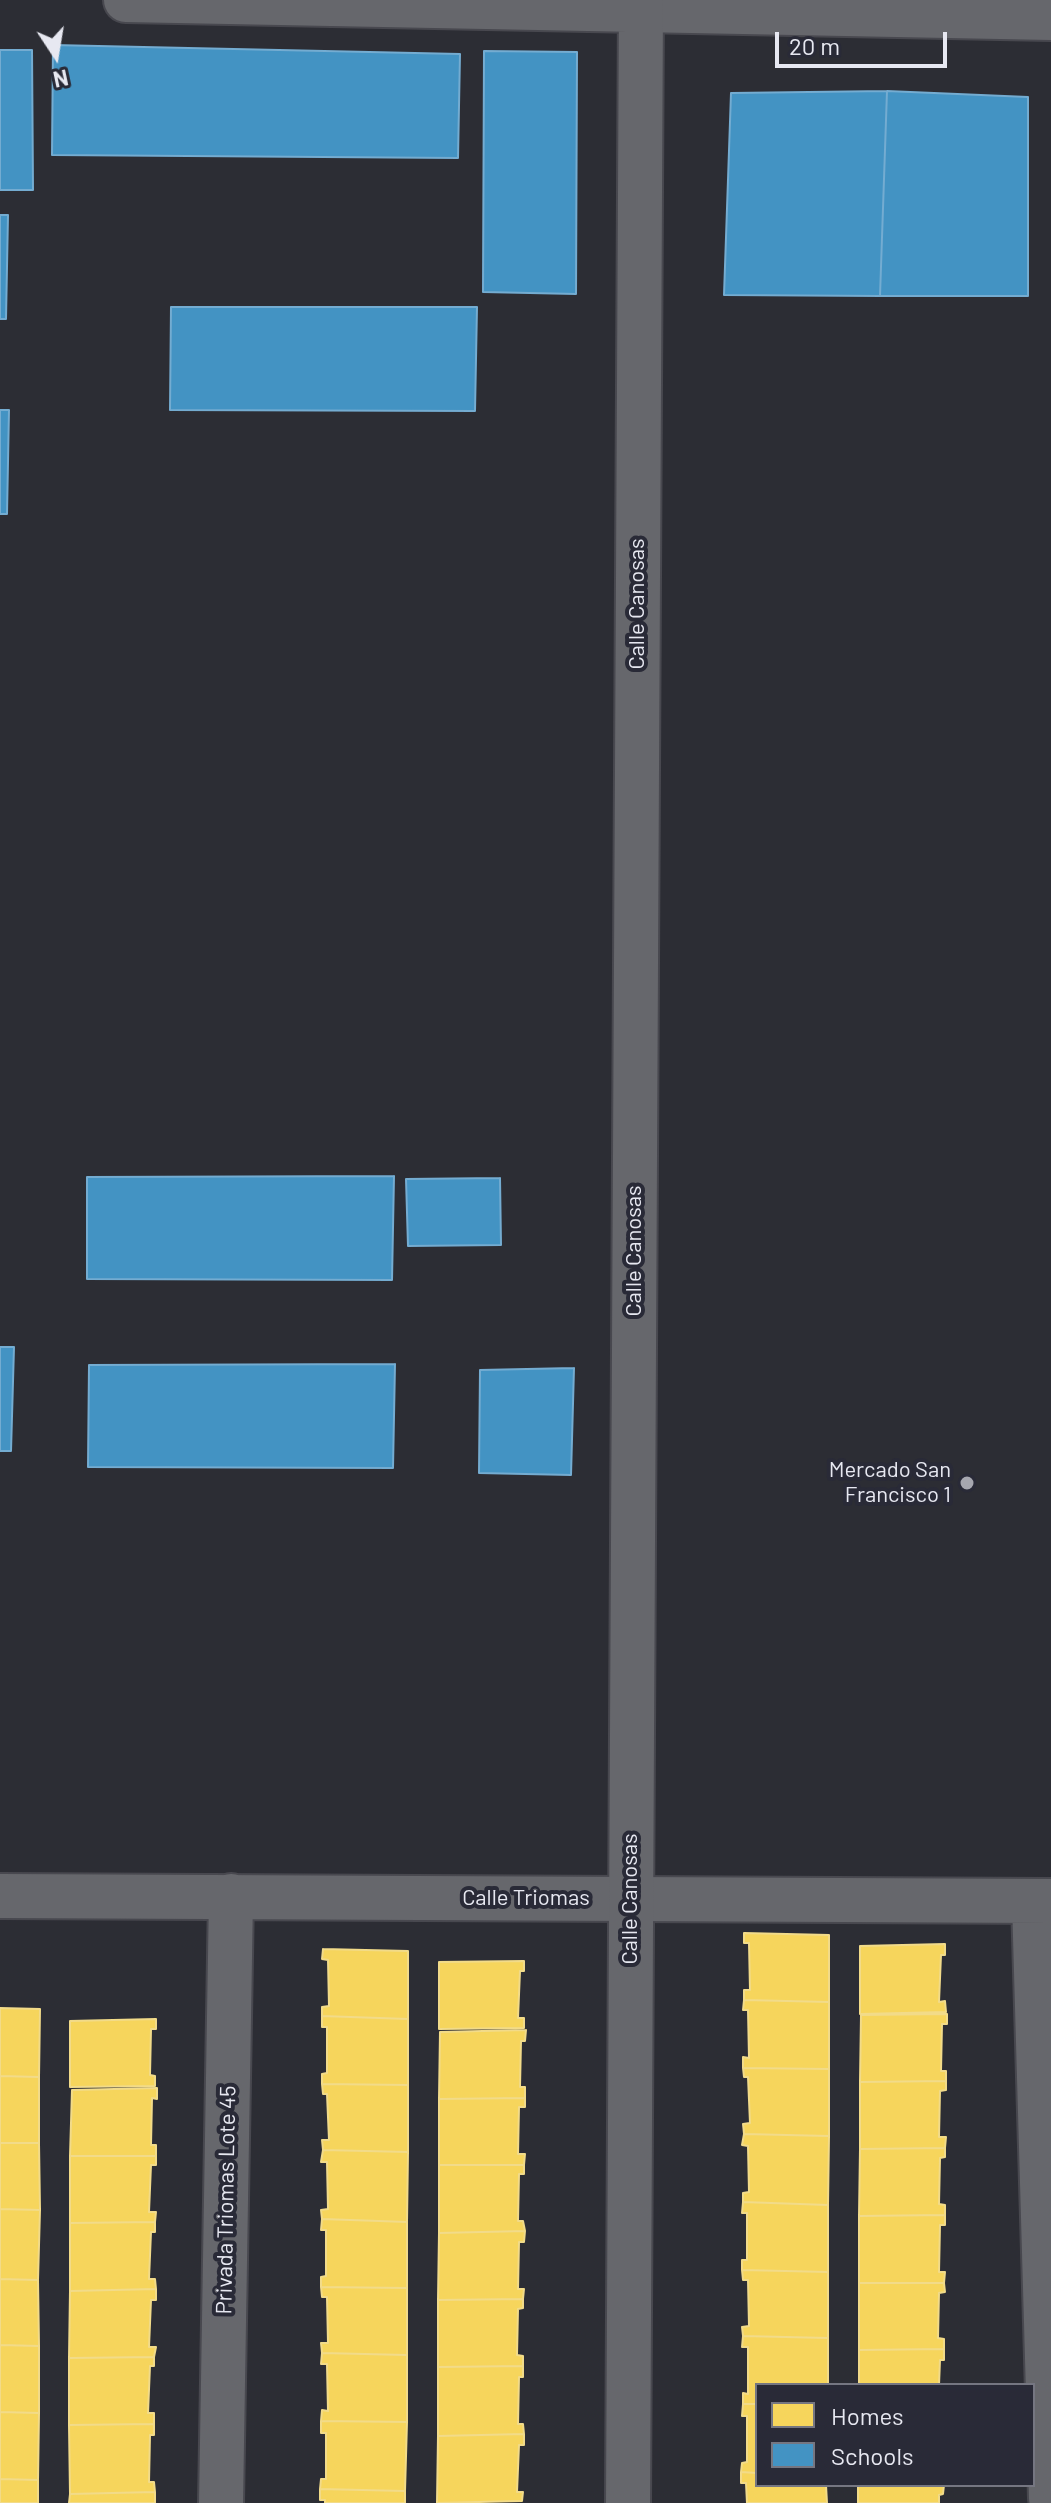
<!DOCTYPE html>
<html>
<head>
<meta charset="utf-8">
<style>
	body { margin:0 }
	#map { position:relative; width:1051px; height:2503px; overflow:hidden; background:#2c2d34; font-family:Barlow,sans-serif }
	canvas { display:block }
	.legend { position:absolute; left:755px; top:2383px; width:280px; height:104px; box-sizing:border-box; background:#292a37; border:2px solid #757681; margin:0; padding:10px 14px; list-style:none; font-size:24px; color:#e7e8f1 }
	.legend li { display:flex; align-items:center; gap:16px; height:40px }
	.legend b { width:40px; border:2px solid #757681 }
	.north { position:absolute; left:16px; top:16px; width:80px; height:80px; -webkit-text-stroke:6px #292a37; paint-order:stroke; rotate:168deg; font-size:22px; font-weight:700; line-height:32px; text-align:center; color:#e7e8f1 }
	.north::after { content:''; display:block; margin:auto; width:28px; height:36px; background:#e7e8f1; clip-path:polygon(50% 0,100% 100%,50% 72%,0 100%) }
	.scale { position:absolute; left:775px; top:32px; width:172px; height:36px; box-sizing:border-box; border:4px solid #e7e8f1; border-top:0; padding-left:10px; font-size:24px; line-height:28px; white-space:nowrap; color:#e7e8f1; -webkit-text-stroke:6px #292a37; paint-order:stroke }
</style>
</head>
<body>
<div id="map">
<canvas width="1051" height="2503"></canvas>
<ul class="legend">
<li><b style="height:22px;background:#f6d55c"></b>Homes</li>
<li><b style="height:22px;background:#4393c3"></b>Schools</li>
</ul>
<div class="north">N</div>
<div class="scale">20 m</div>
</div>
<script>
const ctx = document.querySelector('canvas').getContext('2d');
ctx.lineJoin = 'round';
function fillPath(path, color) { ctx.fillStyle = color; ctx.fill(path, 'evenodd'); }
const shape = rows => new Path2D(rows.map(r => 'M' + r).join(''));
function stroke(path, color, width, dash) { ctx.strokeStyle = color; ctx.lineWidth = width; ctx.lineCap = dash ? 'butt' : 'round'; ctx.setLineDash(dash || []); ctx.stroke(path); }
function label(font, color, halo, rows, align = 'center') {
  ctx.font = font + ' Barlow,sans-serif'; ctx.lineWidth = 8; ctx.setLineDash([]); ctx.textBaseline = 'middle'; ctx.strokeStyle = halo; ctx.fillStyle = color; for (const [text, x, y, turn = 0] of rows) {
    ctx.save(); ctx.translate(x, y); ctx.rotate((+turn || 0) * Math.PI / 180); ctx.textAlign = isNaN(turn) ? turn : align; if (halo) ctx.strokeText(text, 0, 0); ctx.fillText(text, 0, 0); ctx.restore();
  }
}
const homes = shape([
	[744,1933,829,1935,829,2002,744,2000,744,1990,750,1990,749,1943,744,1943,744,1933],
	[945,1944,945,1955,941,1955,939,2002,945,2001,946,2012,860,2014,860,1946,945,1944],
	[323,1949,408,1951,408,2019,322,2016,322,2007,329,2006,328,1960,322,1959,323,1949],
	[524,1961,524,1971,520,1971,518,2018,524,2018,524,2028,439,2029,439,1962,524,1961],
	[744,2000,829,2002,829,2069,743,2068,743,2057,749,2058,748,2010,743,2010,744,2000],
	[0,2008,40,2009,39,2077,0,2076,0,2008],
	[947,2014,947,2024,942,2024,941,2071,946,2071,946,2081,860,2082,861,2015,947,2014],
	[322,2016,408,2019,408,2085,322,2084,322,2074,327,2073,327,2027,322,2027,322,2016],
	[156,2019,156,2029,151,2029,150,2075,155,2076,155,2086,70,2087,70,2021,156,2019],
	[526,2030,525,2041,521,2041,520,2087,525,2087,525,2098,439,2099,440,2032,526,2030],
	[743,2068,829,2069,829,2136,744,2134,743,2124,750,2123,748,2077,744,2077,743,2068],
	[0,2076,39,2077,39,2143,0,2143,0,2076],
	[946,2081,946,2090,940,2091,939,2137,946,2137,945,2148,860,2149,860,2082,946,2081],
	[322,2084,408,2085,408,2152,323,2150,322,2140,329,2140,327,2094,323,2094,322,2084],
	[157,2088,157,2099,152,2098,151,2145,156,2145,156,2156,70,2156,72,2090,157,2088],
	[525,2098,525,2107,519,2107,518,2154,525,2154,524,2165,439,2165,439,2099,525,2098],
	[744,2134,829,2136,828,2205,743,2202,743,2193,749,2192,748,2146,742,2145,744,2134],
	[0,2143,39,2143,40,2210,0,2209,0,2143],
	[945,2148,945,2157,940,2158,939,2204,945,2205,945,2215,859,2216,860,2149,945,2148],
	[323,2150,408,2152,407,2222,322,2219,321,2210,328,2209,327,2162,321,2162,323,2150],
	[70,2156,156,2156,156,2165,151,2165,149,2212,156,2212,155,2222,70,2223,70,2156],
	[439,2165,524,2165,524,2174,519,2174,518,2221,523,2221,525,2231,439,2233,439,2165],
	[743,2202,828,2205,828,2272,742,2270,742,2260,747,2260,747,2213,742,2213,743,2202],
	[0,2209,40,2210,38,2280,0,2279,0,2209],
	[945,2215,945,2225,940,2225,939,2272,945,2272,944,2283,859,2283,859,2216,945,2215],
	[322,2219,407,2222,407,2288,321,2287,321,2277,326,2276,326,2230,321,2230,322,2219],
	[155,2222,155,2232,151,2232,149,2279,155,2279,156,2289,70,2291,70,2223,155,2222],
	[525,2231,524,2242,519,2242,518,2289,524,2289,523,2299,438,2300,439,2233,525,2231],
	[742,2270,828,2272,828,2338,743,2336,742,2327,749,2326,748,2280,743,2280,742,2270],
	[0,2279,38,2280,39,2346,0,2345,0,2279],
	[859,2283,944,2283,945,2292,939,2293,938,2338,944,2339,944,2349,859,2350,859,2283],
	[321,2287,407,2288,407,2355,322,2353,321,2343,328,2343,327,2297,322,2297,321,2287],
	[156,2289,156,2300,151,2300,149,2347,156,2347,154,2357,69,2358,70,2291,156,2289],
	[523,2299,523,2308,518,2309,517,2355,523,2356,523,2366,438,2367,438,2300,523,2299],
	[743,2336,828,2338,828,2385,757,2385,757,2404,743,2404,743,2393,748,2394,748,2347,742,2347,743,2336],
	[0,2345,39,2346,39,2413,0,2412,0,2345],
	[944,2349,944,2360,940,2360,939,2385,859,2385,859,2350,944,2349],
	[322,2353,407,2355,407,2422,321,2421,322,2410,328,2411,327,2364,321,2364,322,2353],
	[154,2357,154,2366,150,2366,148,2413,154,2413,154,2424,69,2425,69,2358,154,2357],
	[523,2366,523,2377,519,2377,518,2424,523,2424,524,2434,438,2436,438,2367,523,2366],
	[743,2404,757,2404,757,2473,741,2472,742,2463,747,2462,747,2416,742,2416,743,2404],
	[0,2412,39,2413,38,2480,0,2479,0,2412],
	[321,2421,407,2422,405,2491,320,2489,321,2479,326,2479,326,2433,321,2433,321,2421],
	[154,2424,154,2435,150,2435,149,2482,154,2482,155,2492,70,2494,69,2425,154,2424],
	[524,2434,524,2445,519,2445,517,2492,523,2492,522,2501,437,2503,438,2436,524,2434],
	[741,2472,757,2473,757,2485,826,2485,827,2503,747,2503,746,2483,741,2483,741,2472],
	[0,2479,38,2480,38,2503,0,2503,0,2479],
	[944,2485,943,2494,939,2495,939,2503,858,2503,858,2486,944,2485],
	[320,2489,405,2491,405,2503,325,2503,325,2500,320,2500,320,2489],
	[155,2492,155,2503,69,2503,70,2494,155,2492]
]);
fillPath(homes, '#f6d55c');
stroke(homes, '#f2db89', 2);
const schools = shape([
	[53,45,460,54,458,158,52,155,53,45],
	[0,50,32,50,33,190,0,190,0,50],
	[484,51,577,52,576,294,483,292,484,51],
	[887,91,1028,97,1028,296,880,296,887,91],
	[887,91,880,296,724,295,731,93,887,91],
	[0,215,8,215,6,319,0,319,0,215],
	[171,307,477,307,475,411,170,410,171,307],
	[0,410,9,410,7,514,0,514,0,410],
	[394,1176,392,1280,87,1279,87,1177,394,1176],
	[500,1178,501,1245,408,1246,406,1179,500,1178],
	[0,1347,14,1347,11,1451,0,1451,0,1347],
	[395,1364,393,1468,88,1467,89,1365,395,1364],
	[574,1368,571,1475,479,1473,480,1370,574,1368]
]);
fillPath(schools, '#4393c3');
stroke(schools, '#74acd1', 2);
const minor = shape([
	[640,10,1051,18],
	[0,1896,1051,1901],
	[1034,1901,1051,2498],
	[221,2503,231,1896]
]);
const tertiary = shape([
	[126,0,640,10],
	[628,2503,641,0]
]);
stroke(minor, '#48484f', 48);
stroke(tertiary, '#48484f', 48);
stroke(minor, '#66676c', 44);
stroke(tertiary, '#66676c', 44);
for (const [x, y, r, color] of [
	[967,1483,8,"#a6a7af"]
]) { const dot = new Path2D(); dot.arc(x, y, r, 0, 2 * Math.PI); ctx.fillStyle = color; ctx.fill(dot); stroke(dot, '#292a37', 3); }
label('22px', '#e7e8f1', '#292a37', [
	["Calle Canosas",637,604,-90],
	["Calle Canosas",634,1251,-90],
	["Calle Triomas",526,1898],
	["Calle Canosas",630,1899,-90],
	["Privada Triomas Lote 45",226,2200,-89]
]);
label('22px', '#e7e8f1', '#292a37', [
	["Mercado San",951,1470],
	["Francisco 1",951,1495]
], 'right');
</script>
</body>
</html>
